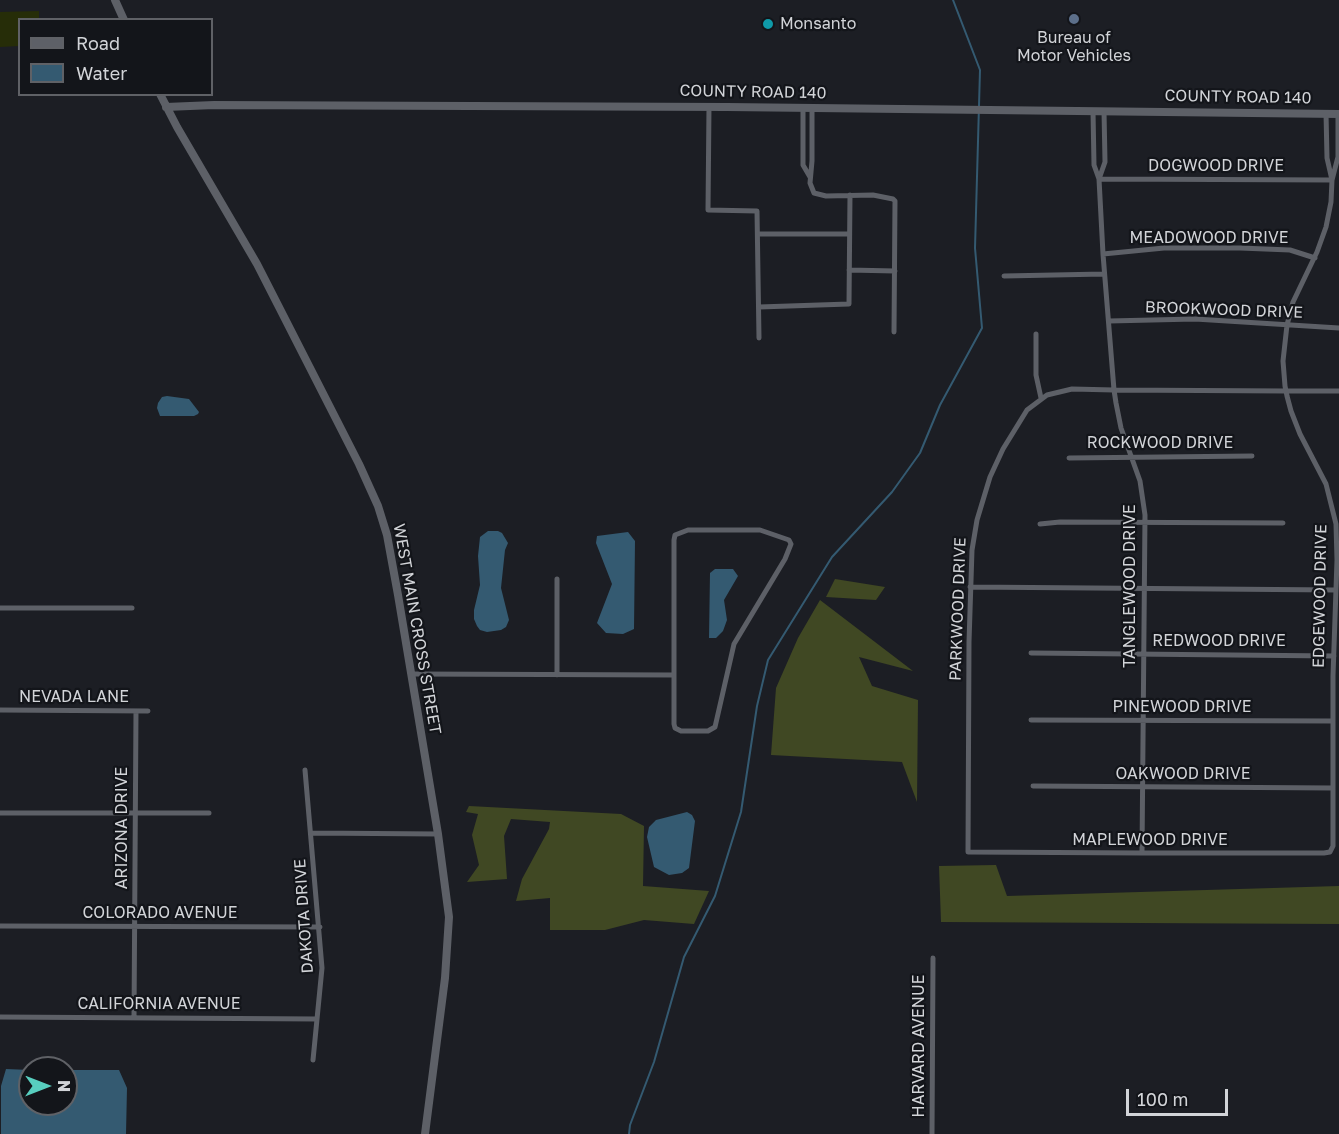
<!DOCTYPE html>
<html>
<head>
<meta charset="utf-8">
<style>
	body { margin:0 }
	#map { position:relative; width:1339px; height:1134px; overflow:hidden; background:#1c1e24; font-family:"Golos Text",sans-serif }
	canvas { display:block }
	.legend { position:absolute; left:18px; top:18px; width:195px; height:78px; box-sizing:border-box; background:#13151a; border:2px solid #5f6166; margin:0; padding:8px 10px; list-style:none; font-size:18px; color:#d2d4d8 }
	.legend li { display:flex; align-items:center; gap:12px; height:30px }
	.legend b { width:30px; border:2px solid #5f6166 }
	.north { position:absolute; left:18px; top:1056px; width:60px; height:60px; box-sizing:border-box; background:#13151a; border:2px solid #5f6166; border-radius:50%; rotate:90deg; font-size:16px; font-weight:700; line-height:24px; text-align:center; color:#d2d4d8 }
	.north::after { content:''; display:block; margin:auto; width:21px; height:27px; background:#58cebf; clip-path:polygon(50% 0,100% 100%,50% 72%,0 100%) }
	.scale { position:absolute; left:1126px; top:1089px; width:102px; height:27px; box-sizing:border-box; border:3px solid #d2d4d8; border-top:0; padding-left:8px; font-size:18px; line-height:21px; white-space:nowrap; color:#d2d4d8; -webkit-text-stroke:4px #13151a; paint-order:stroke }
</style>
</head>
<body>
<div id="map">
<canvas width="1339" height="1134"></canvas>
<ul class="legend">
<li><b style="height:8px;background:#5d6067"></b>Road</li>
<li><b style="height:16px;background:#345a71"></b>Water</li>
</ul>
<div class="north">N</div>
<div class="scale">100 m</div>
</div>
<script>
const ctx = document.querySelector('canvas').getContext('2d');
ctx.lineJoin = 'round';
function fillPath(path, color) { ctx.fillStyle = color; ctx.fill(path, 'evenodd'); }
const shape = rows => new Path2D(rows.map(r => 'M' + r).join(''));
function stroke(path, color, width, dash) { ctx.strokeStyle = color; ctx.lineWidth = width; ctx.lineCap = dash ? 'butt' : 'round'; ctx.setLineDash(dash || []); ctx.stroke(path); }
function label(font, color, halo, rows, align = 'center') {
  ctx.font = font + ' "Golos Text",sans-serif'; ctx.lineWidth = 4.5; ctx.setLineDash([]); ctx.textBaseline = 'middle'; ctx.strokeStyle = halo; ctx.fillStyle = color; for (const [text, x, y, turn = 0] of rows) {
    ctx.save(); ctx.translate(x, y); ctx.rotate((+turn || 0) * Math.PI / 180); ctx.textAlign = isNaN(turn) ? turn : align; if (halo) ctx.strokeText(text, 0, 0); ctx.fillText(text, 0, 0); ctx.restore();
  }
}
fillPath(shape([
	[39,11,39,19,20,20,19,46,0,47,0,12]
]), '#262d08');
fillPath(shape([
	[835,579,885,587,876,600,826,597],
	[820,600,913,671,859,657,872,686,918,700,917,802,902,762,771,755,776,688,798,638],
	[469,806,621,814,644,826,643,886,709,891,694,924,644,920,605,930,550,930,550,898,516,901,522,879,549,829,550,822,511,819,504,836,507,879,467,882,479,865,472,835,478,814,466,812],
	[996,865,1007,896,1339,886,1339,924,941,922,939,866]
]), '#404823');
fillPath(shape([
	[167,396,189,399,199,412,198,414,194,416,160,416,157,408,158,403,162,397],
	[488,531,498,531,502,533,508,543,505,550,501,588,509,620,506,627,501,630,487,632,480,630,477,626,474,619,474,610,480,585,478,556,480,537],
	[628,532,635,541,634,629,623,634,606,633,597,623,612,584,596,543,597,536],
	[715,569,733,569,738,576,724,600,727,620,723,631,716,638,709,638,710,573],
	[687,812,692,815,695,821,689,868,682,873,669,875,654,867,647,837,649,827,656,820],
	[6,1069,30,1070,30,1104,66,1104,66,1070,119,1070,127,1088,126,1134,1,1134,1,1086]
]), '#345a71');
stroke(shape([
	[629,1134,630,1125,654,1062,684,957,715,896,741,812,757,706,768,660,832,557,892,492,920,453,940,405,982,328,975,248,980,70,953,0]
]), '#345a71', 2);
stroke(shape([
	[709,107,708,210,757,211,759,338],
	[803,108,803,165,810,177],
	[812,108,812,161,810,183,814,193,826,196,873,195,893,199,895,201,894,332],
	[1093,111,1094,165,1099,179,1105,162,1104,111],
	[1326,113,1327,158,1332,180,1338,157,1338,114],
	[758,234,849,234],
	[1103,254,1164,248,1240,248,1290,250,1315,258],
	[849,270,895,271],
	[1004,276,1104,274],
	[759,307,849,304,850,195],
	[1109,321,1195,319,1339,328],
	[1036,334,1036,375,1041,398],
	[1069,458,1252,456],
	[1040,524,1060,522,1283,523],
	[688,530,760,530,789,540,791,544,785,559,734,644,715,727,708,731,681,731,675,728,674,724,674,540,675,535,688,530],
	[557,579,557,675],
	[970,587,1336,590],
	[0,608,132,608],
	[1031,653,1334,656],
	[412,674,674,675],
	[0,710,148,711],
	[1031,720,1333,721],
	[305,770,322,968,313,1060],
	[1033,786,1333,788],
	[0,813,209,813],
	[311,833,438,834],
	[1142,853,1145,515,1140,481,1121,428,1116,403,1114,390,1103,254,1099,179,1332,180,1331,202,1326,227,1317,252,1293,302,1287,325,1283,361,1285,386,1287,396,1291,411,1300,434,1326,484,1336,524,1337,560,1333,676,1333,846,1330,852,1324,853,1142,853,968,852,969,642,972,550,977,520,990,477,1003,449,1027,410,1047,395,1072,389,1114,390,1286,391,1339,391],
	[0,926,320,927],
	[0,1017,317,1019],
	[134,1018,136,711],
	[932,1134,933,958]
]), '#5d6067', 5);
stroke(shape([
	[115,0,124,20],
	[160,94,177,127,257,264,280,309,359,464,378,506,387,535,398,595,438,834,449,917,445,978,425,1134],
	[166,107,214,105,727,107,1339,114]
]), '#5d6067', 8);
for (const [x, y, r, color] of [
	[1074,19,6,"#5c6f8a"],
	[768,24,6,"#0f9aa8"]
]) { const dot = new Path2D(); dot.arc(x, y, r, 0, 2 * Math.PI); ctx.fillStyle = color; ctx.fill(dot); stroke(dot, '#13151a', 2); }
label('16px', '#d2d4d8', '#13151a', [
	["Monsanto",780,24],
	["Bureau of",1074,38,"center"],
	["Motor Vehicles",1074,56,"center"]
], 'left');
label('16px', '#d2d4d8', '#13151a', [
	["COUNTY ROAD 140",753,92,1],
	["COUNTY ROAD 140",1238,97,1],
	["DOGWOOD DRIVE",1216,166],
	["MEADOWOOD DRIVE",1209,238],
	["BROOKWOOD DRIVE",1224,310,2],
	["ROCKWOOD DRIVE",1160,443],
	["TANGLEWOOD DRIVE",1130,586,-90],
	["EDGEWOOD DRIVE",1320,596,-89],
	["PARKWOOD DRIVE",958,609,-88],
	["WEST MAIN CROSS STREET",417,629,80],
	["REDWOOD DRIVE",1219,641],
	["NEVADA LANE",74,697],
	["PINEWOOD DRIVE",1182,707],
	["OAKWOOD DRIVE",1183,774],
	["ARIZONA DRIVE",122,828,-90],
	["MAPLEWOOD DRIVE",1150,840],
	["COLORADO AVENUE",160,913],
	["DAKOTA DRIVE",304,916,-94],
	["CALIFORNIA AVENUE",159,1004],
	["HARVARD AVENUE",919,1046,-90]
]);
</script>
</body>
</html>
